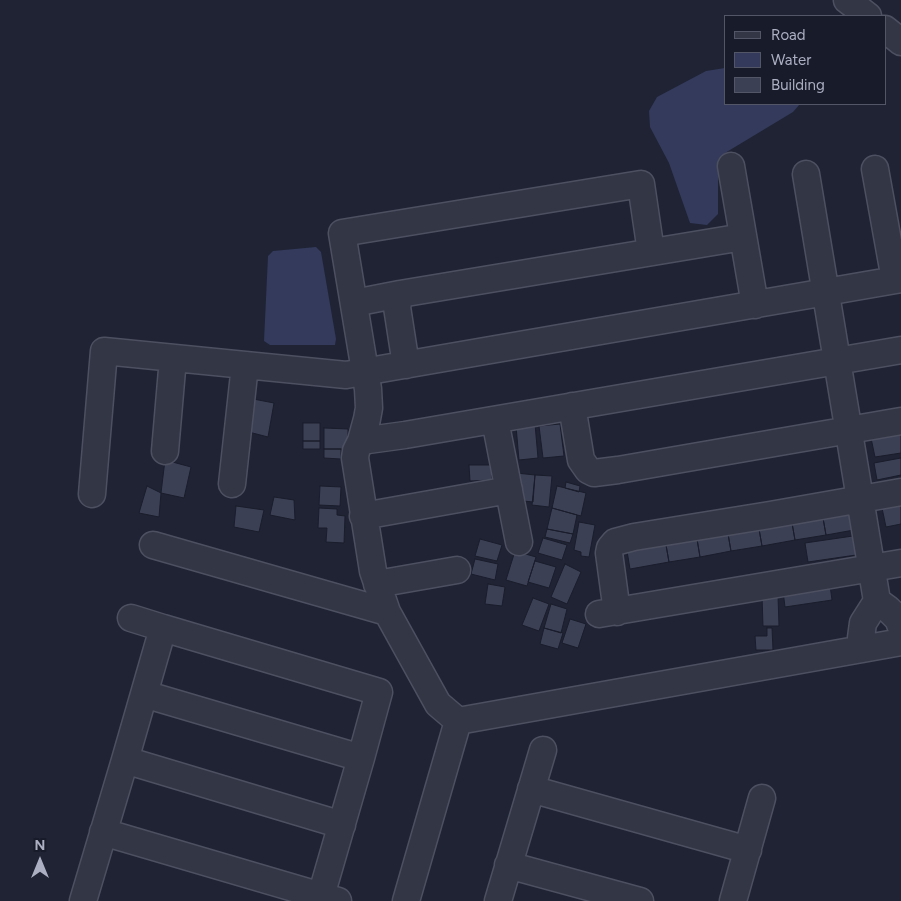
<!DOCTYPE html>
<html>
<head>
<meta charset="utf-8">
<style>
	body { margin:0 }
	#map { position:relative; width:901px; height:901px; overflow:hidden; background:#1f2334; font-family:Figtree,sans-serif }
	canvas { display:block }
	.legend { position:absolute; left:724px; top:15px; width:162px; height:90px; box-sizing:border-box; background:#181b29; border:1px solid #535666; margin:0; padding:6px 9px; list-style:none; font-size:15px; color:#acafc2 }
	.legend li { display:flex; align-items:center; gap:10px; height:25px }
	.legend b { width:25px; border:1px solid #535666 }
	.north { position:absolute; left:15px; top:836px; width:50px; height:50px; -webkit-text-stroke:4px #181b29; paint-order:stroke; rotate:0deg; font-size:14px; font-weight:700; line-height:20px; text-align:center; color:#acafc2 }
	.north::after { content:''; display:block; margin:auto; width:18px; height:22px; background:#acafc2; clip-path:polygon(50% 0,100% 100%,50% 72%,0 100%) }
</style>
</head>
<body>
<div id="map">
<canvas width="901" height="901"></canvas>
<ul class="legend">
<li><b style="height:6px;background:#333645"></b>Road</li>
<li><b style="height:14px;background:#333a5b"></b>Water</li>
<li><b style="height:14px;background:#3c4055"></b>Building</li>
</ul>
<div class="north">N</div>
</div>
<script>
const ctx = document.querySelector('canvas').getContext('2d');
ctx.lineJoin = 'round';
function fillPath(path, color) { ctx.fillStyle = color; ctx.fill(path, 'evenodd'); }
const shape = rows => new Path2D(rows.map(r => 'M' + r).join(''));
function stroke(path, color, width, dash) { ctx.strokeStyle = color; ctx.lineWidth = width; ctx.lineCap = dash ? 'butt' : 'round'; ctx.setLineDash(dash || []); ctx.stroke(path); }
fillPath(shape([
	[725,68,725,104,800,104,793,112,725,153,718,179,718,214,707,225,690,223,669,163,650,127,649,111,657,97,706,71],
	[316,247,321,252,336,339,335,345,270,345,264,341,268,256,273,251]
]), '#333a5b');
const building = shape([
	[248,398,274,403,268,437,241,430,248,398],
	[303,423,320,423,320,441,303,441,303,423],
	[535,424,538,458,519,460,516,426,535,424],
	[560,424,564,456,543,458,539,426,560,424],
	[324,428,348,429,348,449,324,449,324,428],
	[901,433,901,453,875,457,871,438,901,433],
	[303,441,320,441,320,449,303,449,303,441],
	[324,449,341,449,341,459,324,458,324,449],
	[901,458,901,475,877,480,874,463,901,458],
	[165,460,191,467,184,498,161,493,165,460],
	[469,465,491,465,492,480,470,481,469,465],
	[516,473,535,475,533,502,514,500,516,473],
	[535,475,552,476,549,507,532,505,535,475],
	[566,482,580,486,579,492,565,488,566,482],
	[147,486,161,493,159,517,139,513,147,486],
	[320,486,341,487,340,506,319,505,320,486],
	[557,486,586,493,581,516,552,508,557,486],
	[274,497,294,500,295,520,270,515,274,497],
	[901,505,901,524,886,527,882,508,901,505],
	[236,506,264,510,259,532,234,527,236,506],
	[319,508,337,509,337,515,345,516,344,543,326,542,327,528,318,528,319,508],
	[552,508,577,515,573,534,547,529,552,508],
	[851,513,854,530,826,535,823,518,851,513],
	[823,518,826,535,795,540,792,523,823,518],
	[579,522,595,525,589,557,581,556,581,552,574,550,579,522],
	[792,523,795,540,762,546,759,529,792,523],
	[547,529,573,534,570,543,545,537,547,529],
	[759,529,762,546,731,551,728,534,759,529],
	[728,534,731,551,700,557,697,539,728,534],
	[853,536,856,555,808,562,805,543,853,536],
	[543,538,567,545,562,560,538,553,543,538],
	[480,539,502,545,497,561,475,556,480,539],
	[697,539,700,557,669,562,666,545,697,539],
	[666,545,669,562,630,569,627,551,666,545],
	[515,551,536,557,527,586,506,580,515,551],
	[475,559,498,564,495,580,471,574,475,559],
	[535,561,556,567,549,588,528,582,535,561],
	[565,564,581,572,567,604,551,597,565,564],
	[488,584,505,587,502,606,485,604,488,584],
	[830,585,832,600,785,607,783,591,830,585],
	[762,596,778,596,779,626,763,626,762,596],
	[533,598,549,604,539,631,522,625,533,598],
	[551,604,567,609,561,633,544,628,551,604],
	[570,619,586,624,578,648,562,643,570,619],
	[544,628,563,633,558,649,540,644,544,628],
	[767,628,772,628,773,650,756,650,755,636,767,636,767,628]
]);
fillPath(building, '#3c4055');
stroke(building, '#1a1d2b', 1);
const minor = shape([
	[847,0,868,16],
	[885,29,901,42],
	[731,166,755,305],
	[875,169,895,280],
	[806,174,877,601,888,609,898,619,901,627],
	[651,252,641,184,342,233,368,389,369,408,367,419,361,441,356,451,355,458,373,571,387,612,438,704,458,721,901,642],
	[354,303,400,294],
	[406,365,397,307,400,294,743,237],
	[572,406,581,460,588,470,594,473,618,470,901,421],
	[495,420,519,542],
	[361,441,405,435,901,350],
	[165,451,173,358],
	[232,484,245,365],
	[92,494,104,351,346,375,901,279],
	[363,516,509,490],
	[153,545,387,612],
	[377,584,457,570],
	[617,612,609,553,610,548,615,542,634,537,770,515,901,492],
	[599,614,901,563],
	[131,618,163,628],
	[862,649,861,638,863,623,877,601],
	[144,694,361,758],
	[125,760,342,825],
	[531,789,748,850],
	[103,832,321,896],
	[508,865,640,901],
	[83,901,125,760,163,628,379,692,361,758,321,896,338,901],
	[406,901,458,721],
	[498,901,543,750],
	[733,901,762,798]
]);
stroke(minor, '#4d5060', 29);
stroke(minor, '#333645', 26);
</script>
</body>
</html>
